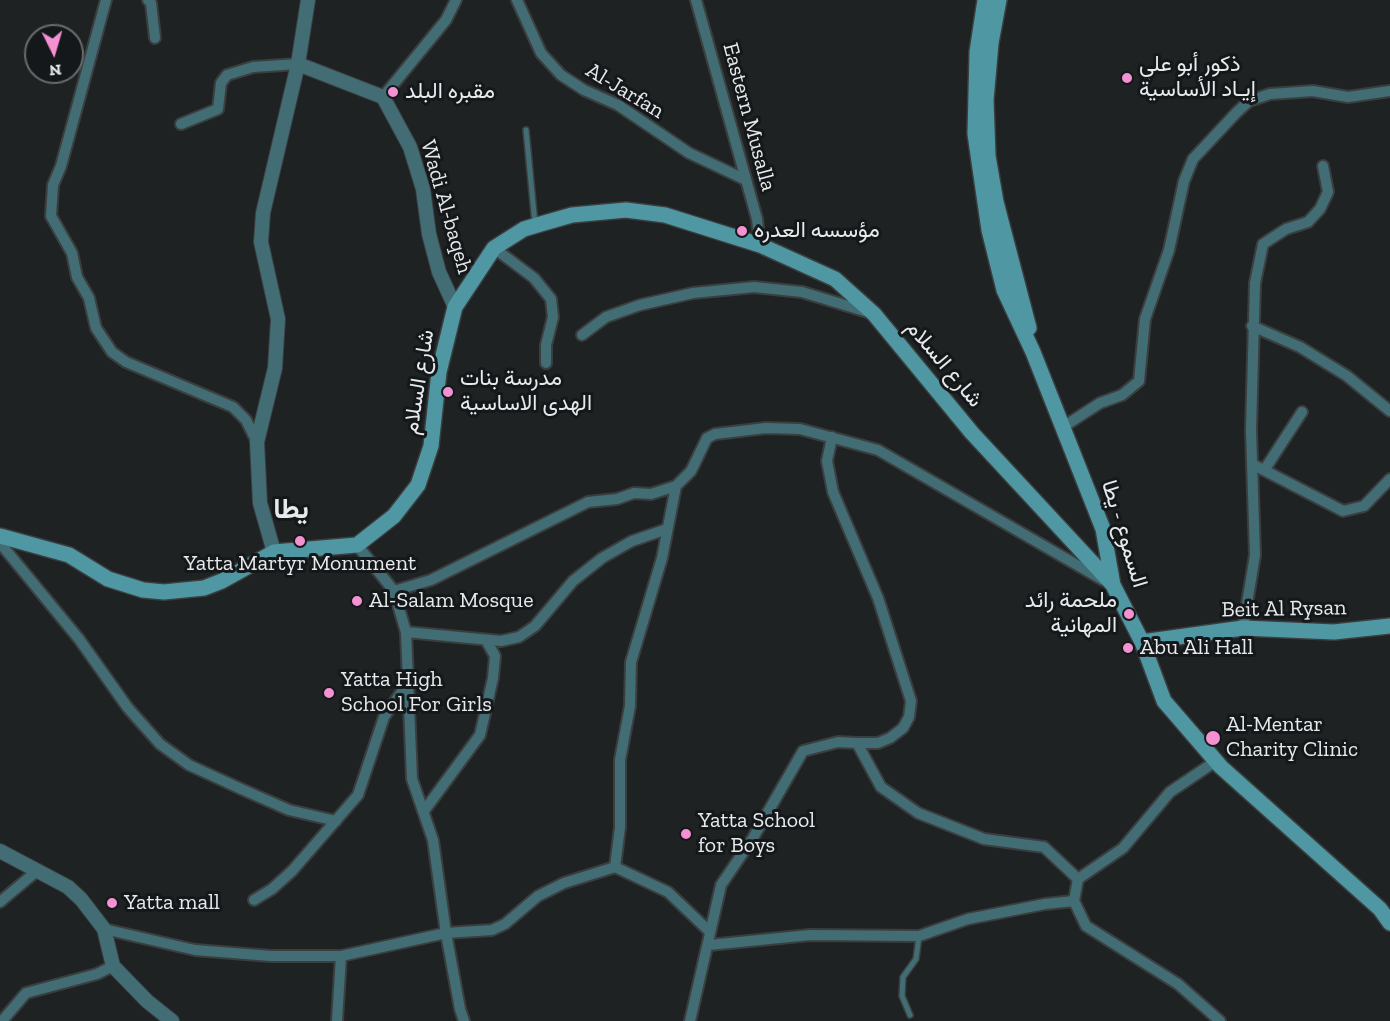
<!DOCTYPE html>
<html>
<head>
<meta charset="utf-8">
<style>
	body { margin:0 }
	#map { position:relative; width:1390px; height:1021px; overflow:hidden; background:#1f2223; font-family:"Zilla Slab",serif }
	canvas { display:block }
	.north { position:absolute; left:24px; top:24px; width:60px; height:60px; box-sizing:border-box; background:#15181a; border:2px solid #696c6d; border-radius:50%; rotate:175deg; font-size:16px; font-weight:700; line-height:24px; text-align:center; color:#e7e9ea }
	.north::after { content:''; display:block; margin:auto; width:21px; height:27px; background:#f491d3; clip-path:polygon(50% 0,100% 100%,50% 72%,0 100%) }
</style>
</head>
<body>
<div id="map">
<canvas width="1390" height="1021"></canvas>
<div class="north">N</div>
</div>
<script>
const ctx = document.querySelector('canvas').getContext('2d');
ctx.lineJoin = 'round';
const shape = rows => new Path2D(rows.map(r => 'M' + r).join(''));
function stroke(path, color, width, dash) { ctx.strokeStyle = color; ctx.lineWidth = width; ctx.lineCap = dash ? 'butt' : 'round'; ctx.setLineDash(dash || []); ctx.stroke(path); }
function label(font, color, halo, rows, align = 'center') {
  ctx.font = font + ' "Zilla Slab",Vazirmatn,serif'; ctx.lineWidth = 6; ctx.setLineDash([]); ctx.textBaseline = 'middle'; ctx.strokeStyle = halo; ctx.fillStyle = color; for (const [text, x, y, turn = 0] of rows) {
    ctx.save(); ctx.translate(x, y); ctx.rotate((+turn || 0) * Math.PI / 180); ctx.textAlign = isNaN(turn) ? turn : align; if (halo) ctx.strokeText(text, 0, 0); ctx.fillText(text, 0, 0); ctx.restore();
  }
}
const service = shape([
	[526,130,535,224],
	[910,1015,902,996,903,977,916,959,919,936]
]);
const minor = shape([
	[106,0,61,166,53,185,51,216,72,253,77,277,89,298,96,328,112,352,126,362,233,407,246,420,257,442],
	[148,0,151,3,155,38],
	[517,0,541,53,561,75,584,90,618,105,689,153,746,180],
	[696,0,757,219,760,245],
	[383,97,446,20,456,0],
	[181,124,218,109,221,83,227,75,253,67,298,64],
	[494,248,534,278,551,299,553,317,546,345,546,363],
	[1252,326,1300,347,1347,376,1390,411],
	[582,335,606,317,640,305,693,293,754,287,802,292,871,313],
	[1063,427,1100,403,1122,395,1139,381,1145,319,1169,250,1184,181,1193,159,1237,112,1249,101,1270,94,1313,91,1348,97,1390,91],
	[832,437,827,461,833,492,878,598,911,701,909,717,903,728,890,738,878,743,857,743],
	[1252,464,1343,511,1364,506,1390,479],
	[1265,469,1302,412],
	[676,486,662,558,631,662,630,706,620,760,620,827,615,867,668,892,710,932],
	[0,543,79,639,128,708,160,744,189,765,239,788,289,810,336,821],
	[357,545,394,591,406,632,412,779,433,840,446,933,460,1009,464,1021],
	[394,591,431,580,588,502,617,499,634,493,651,494,676,486,691,471,707,438,715,434,766,428,800,429,878,450,1103,580],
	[1243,628,1255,555,1251,430,1255,283,1263,244,1286,229,1308,222,1320,209,1328,192,1323,166],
	[406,632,501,641,519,637,535,626,573,581,602,558,632,541,667,529],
	[1216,761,1170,792,1123,848,1078,879,1074,901,1086,926,1178,984,1220,1021],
	[424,811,480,735,493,678,495,656,486,640],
	[254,900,272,889,292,871,358,795,384,717,407,684],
	[0,902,38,870],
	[104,929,195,950,271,956,341,956,337,1021],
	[709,945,810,935,919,936,968,919,1045,904,1074,901],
	[341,956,446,933,492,930,505,924,538,896,564,883,615,867],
	[2,1021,26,993,97,974,113,966],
	[690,1021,721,885,753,838,803,751,838,742,857,743,881,787,918,813,984,839,1044,847,1078,879]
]);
const tertiary = shape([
	[308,0,298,64,383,97,410,147,423,189,429,234,439,272,455,307],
	[274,552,260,503,257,442,275,368,278,319,261,242,263,213,298,64],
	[0,851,68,887,81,899,104,929,113,966,147,1001,172,1021]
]);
const secondary = shape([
	[985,0,977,52,975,134,989,230,1004,290,1033,352,1103,529,1113,585,1142,642,1164,701,1221,767,1380,909,1390,923],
	[999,0,991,43,986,100,988,156,996,202,1029,328],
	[0,536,69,555,108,579,143,590,164,592,204,588,222,581,274,552,357,545,394,516,418,485,431,446,439,372,455,307,494,248,524,229,544,223,572,215,626,210,665,215,760,245,835,279,874,314,972,433,1113,585],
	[1142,642,1243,628,1334,632,1390,626]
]);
stroke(service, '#3b3e3f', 8);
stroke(minor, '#3b3e3f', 14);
stroke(tertiary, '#3b3e3f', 16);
stroke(secondary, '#3b3e3f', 18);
stroke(service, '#426d74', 5);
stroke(minor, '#426d74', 10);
stroke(tertiary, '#426d74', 14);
stroke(secondary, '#4f98a3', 15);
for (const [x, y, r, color] of [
	[1127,78,6,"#f491d3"],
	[393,92,6,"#f491d3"],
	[742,231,6,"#f491d3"],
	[448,392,6,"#f491d3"],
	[300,541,6,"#f491d3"],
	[357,601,6,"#f491d3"],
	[1129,614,6,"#f491d3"],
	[1128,648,6,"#f491d3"],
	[329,693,6,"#f491d3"],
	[1213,738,8,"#f491d3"],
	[686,834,6,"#f491d3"],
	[112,903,6,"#f491d3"]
]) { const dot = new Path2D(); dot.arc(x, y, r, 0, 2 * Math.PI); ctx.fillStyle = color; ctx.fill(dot); stroke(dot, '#15181a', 2); }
label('22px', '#e7e9ea', '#15181a', [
	["ذكور أبو علي",1139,65],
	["إيـاد الأساسية",1139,90],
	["مقبره البلد",405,92],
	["مؤسسه العدره",754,231],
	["مدرسة بنات",460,379],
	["الهدى الاساسية",460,404],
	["Yatta Martyr Monument",300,564,"center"],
	["Al-Salam Mosque",369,601],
	["ملحمة رائد",1117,601,"right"],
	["المهانية",1117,626,"right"],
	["Abu Ali Hall",1140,648],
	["Yatta High",341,680],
	["School For Girls",341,705],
	["Al-Mentar",1226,725],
	["Charity Clinic",1226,750],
	["Yatta School",698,821],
	["for Boys",698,846],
	["Yatta mall",124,903]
], 'left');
label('22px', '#e7e9ea', '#15181a', [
	["Al-Jarfan",625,91,31],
	["Eastern Musalla",749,117,75],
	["Wadi Al-baqeh",446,207,74],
	["شارع السلام",944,364,50],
	["شارع السلام",419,382,-81],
	["السموع - يطا",1124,534,73],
	["Beit Al Rysan",1284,609,-1]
]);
label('bold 28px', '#e7e9ea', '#15181a', [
	["يطا",291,510]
]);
</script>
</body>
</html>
